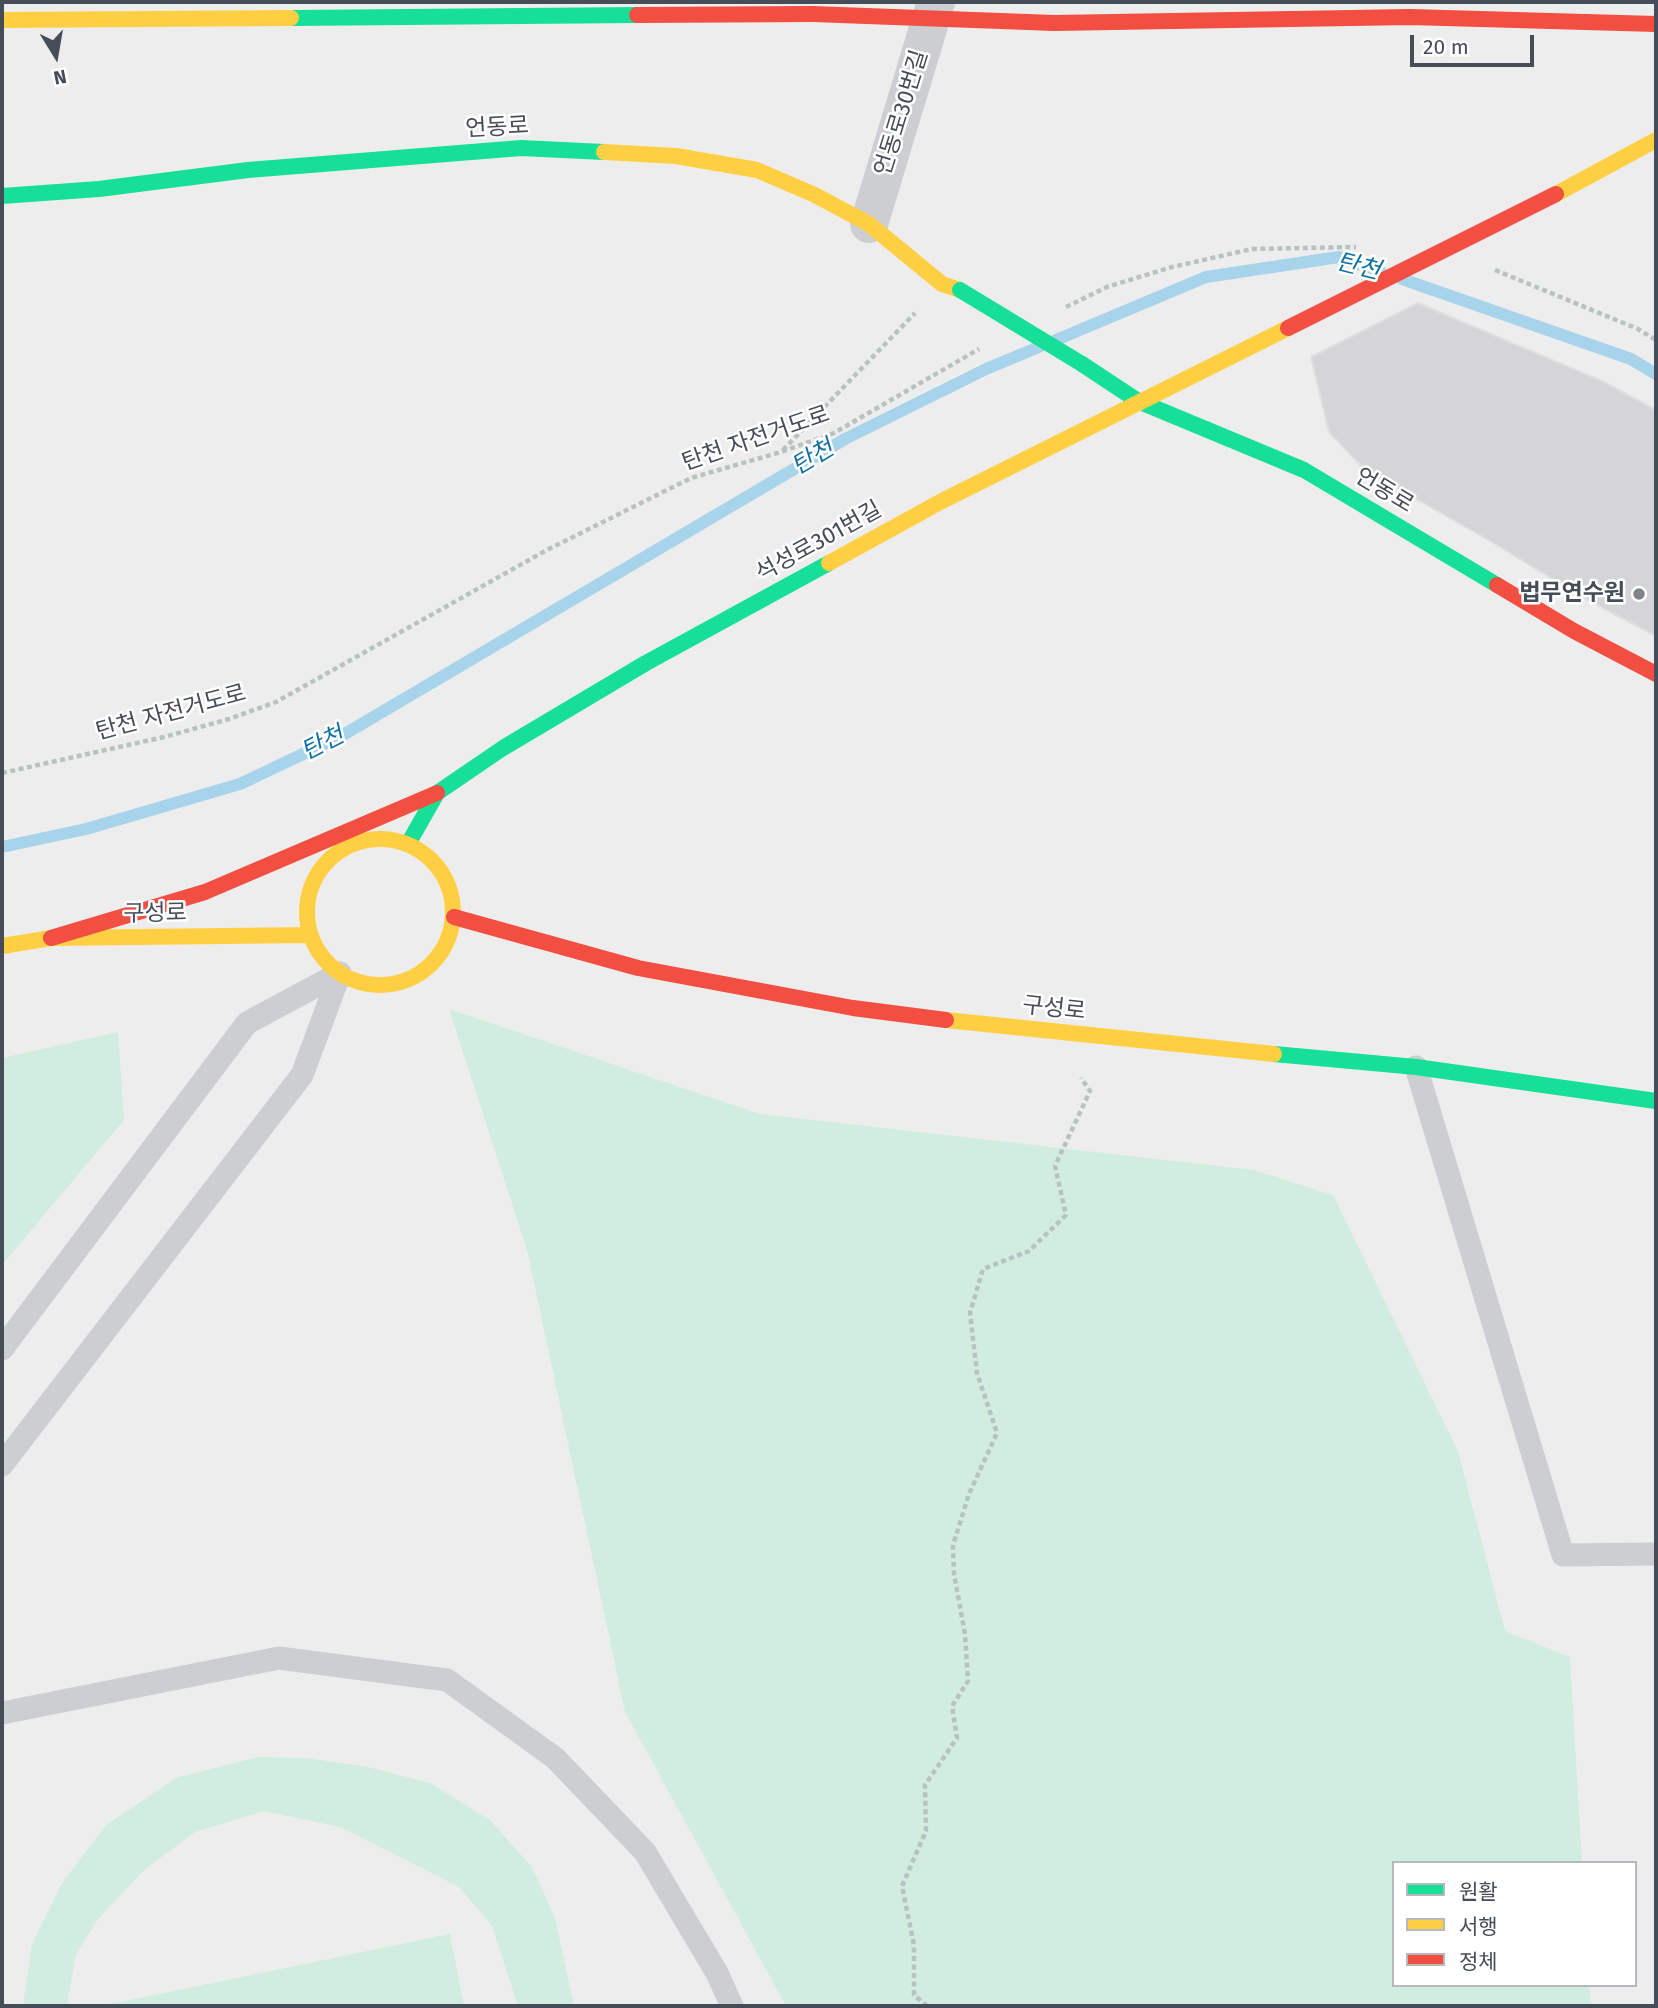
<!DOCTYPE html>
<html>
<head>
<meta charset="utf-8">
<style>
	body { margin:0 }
	#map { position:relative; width:1658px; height:2008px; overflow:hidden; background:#eeeded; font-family:"Fira Sans","Noto Sans KR",sans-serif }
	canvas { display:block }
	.frame { position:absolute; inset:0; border:4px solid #454d59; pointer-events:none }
	.legend { position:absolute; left:1392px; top:1861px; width:245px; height:126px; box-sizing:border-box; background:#fff; border:2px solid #b5b8bd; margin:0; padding:9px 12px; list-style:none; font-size:21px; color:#454d59 }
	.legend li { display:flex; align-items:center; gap:14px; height:35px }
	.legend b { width:35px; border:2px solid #b5b8bd }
	.north { position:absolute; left:21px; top:21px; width:70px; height:70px; -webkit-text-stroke:5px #fff; paint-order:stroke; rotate:169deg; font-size:19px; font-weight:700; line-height:28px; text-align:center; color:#454d59 }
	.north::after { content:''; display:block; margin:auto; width:24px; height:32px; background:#454d59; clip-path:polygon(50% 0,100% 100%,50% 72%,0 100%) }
	.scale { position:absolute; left:1410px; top:35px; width:124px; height:32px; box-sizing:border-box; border:4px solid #454d59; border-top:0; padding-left:9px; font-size:21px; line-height:24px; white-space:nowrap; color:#454d59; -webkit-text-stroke:5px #fff; paint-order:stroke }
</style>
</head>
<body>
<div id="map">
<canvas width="1658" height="2008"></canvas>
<div class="frame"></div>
<ul class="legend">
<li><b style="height:9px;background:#16e098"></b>원활</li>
<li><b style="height:9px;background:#ffcf43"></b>서행</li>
<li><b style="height:9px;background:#f24e42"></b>정체</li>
</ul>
<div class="north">N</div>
<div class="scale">20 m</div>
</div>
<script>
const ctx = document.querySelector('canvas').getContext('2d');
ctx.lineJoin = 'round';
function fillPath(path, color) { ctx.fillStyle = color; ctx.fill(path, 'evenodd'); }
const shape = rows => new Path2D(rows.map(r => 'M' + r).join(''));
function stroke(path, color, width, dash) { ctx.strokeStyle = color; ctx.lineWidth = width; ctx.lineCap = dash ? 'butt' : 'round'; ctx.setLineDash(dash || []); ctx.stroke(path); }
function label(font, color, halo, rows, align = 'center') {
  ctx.font = font + ' "Fira Sans","Noto Sans KR",sans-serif'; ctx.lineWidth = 5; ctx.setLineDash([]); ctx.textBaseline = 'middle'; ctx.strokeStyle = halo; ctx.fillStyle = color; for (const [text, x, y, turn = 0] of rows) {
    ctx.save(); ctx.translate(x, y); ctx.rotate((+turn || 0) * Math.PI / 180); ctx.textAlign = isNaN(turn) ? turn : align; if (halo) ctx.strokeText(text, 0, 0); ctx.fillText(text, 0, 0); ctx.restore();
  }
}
fillPath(shape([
	[449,1009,760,1114,1254,1170,1333,1195,1458,1451,1505,1631,1570,1657,1582,1863,1394,1863,1394,1985,1589,1985,1591,2006,786,2006,625,1712,527,1250],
	[118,1032,124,1120,2,1265,2,1058],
	[258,1757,306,1758,368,1767,430,1783,490,1820,532,1867,555,1918,574,2006,518,2006,492,1926,459,1887,340,1827,264,1811,195,1832,144,1870,98,1919,76,1954,67,2006,23,2006,32,1944,62,1883,106,1825,176,1778],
	[450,1934,464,2006,101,2006]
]), '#d1eddf');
stroke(shape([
	[1402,279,1631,359,1656,374],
	[1056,340,1206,277,1339,257,1381,272],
	[2,847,86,829,240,784,343,735,845,439,986,369,1039,347]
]), '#a7d4ea', 12);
const building = shape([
	[1418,303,1604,382,1656,410,1656,636,1580,596,1492,542,1365,470,1329,432,1311,357,1418,303]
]);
fillPath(building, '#d5d5d7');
stroke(building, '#dfdfe0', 2);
stroke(shape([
	[1495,270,1638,329,1656,340],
	[1066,307,1107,287,1172,267,1252,249,1356,247],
	[783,450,915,313],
	[2,773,164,737,229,719,276,702,545,551,691,478,781,452,834,433,979,349],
	[927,2006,914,1995,914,1945,902,1886,926,1831,925,1785,957,1738,952,1706,968,1681,965,1634,954,1574,953,1545,969,1494,997,1433,977,1373,970,1313,983,1269,1029,1251,1066,1215,1055,1166,1090,1091,1081,1078]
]), '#b8c2c1', 4.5, [5, 3.5]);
stroke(shape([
	[1416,1067,1563,1555,1656,1554],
	[2,1349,247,1023,340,973],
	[2,1465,302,1075,340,973],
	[2,1713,279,1658,447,1680,555,1758,645,1852,717,1973,732,2006]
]), '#ccced1', 23);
stroke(shape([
	[869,224,936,2]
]), '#ccced1', 38);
stroke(shape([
	[291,18,637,15],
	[2,196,99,189,248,170,521,148,604,152],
	[1082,364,1138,401,1304,470,1497,585],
	[408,844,437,793,503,748,646,663,829,563],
	[1274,1054,1416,1067,1656,1101]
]), '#16e098', 16);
stroke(shape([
	[2,20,291,18],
	[604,152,676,156,757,170,815,195,869,224,942,284,960,290],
	[1556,194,1656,140],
	[829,563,942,501,1288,328],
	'307 912a73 73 0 1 1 146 0a73 73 0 1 1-146 0Z',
	[2,946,51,938,310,935],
	[946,1020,1274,1054]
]), '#ffcf43', 16);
stroke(shape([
	[637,15,813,14],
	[1054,23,1410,17,1656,24],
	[1497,585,1574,631,1656,674],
	[454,917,638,968,853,1008,946,1020],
	[51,938,205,892,437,793]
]), '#f24e42', 16);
stroke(shape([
	[960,290,1082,364]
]), '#16e098', 16);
stroke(shape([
	[813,14,1054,23],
	[1288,328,1556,194]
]), '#f24e42', 16);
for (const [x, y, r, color] of [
	[1639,594,7,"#80858d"]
]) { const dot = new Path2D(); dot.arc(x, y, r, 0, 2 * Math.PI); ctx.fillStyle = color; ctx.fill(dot); stroke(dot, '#fff', 2.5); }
label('23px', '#454d59', '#fff', [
	["언동로30번길",902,113,-73],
	["언동로",497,128,-3],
	["탄천 자전거도로",756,439,-19],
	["언동로",1384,491,31],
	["석성로301번길",819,542,-29],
	["탄천 자전거도로",171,713,-15],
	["구성로",155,914,-1],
	["구성로",1054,1009,6]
]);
label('bold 23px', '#454d59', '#fff', [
	["법무연수원",1625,594]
], 'right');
label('italic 24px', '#0f71a2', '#fff', [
	["탄천",1358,267,14],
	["탄천",813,458,-31],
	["탄천",323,744,-27]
]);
</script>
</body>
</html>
